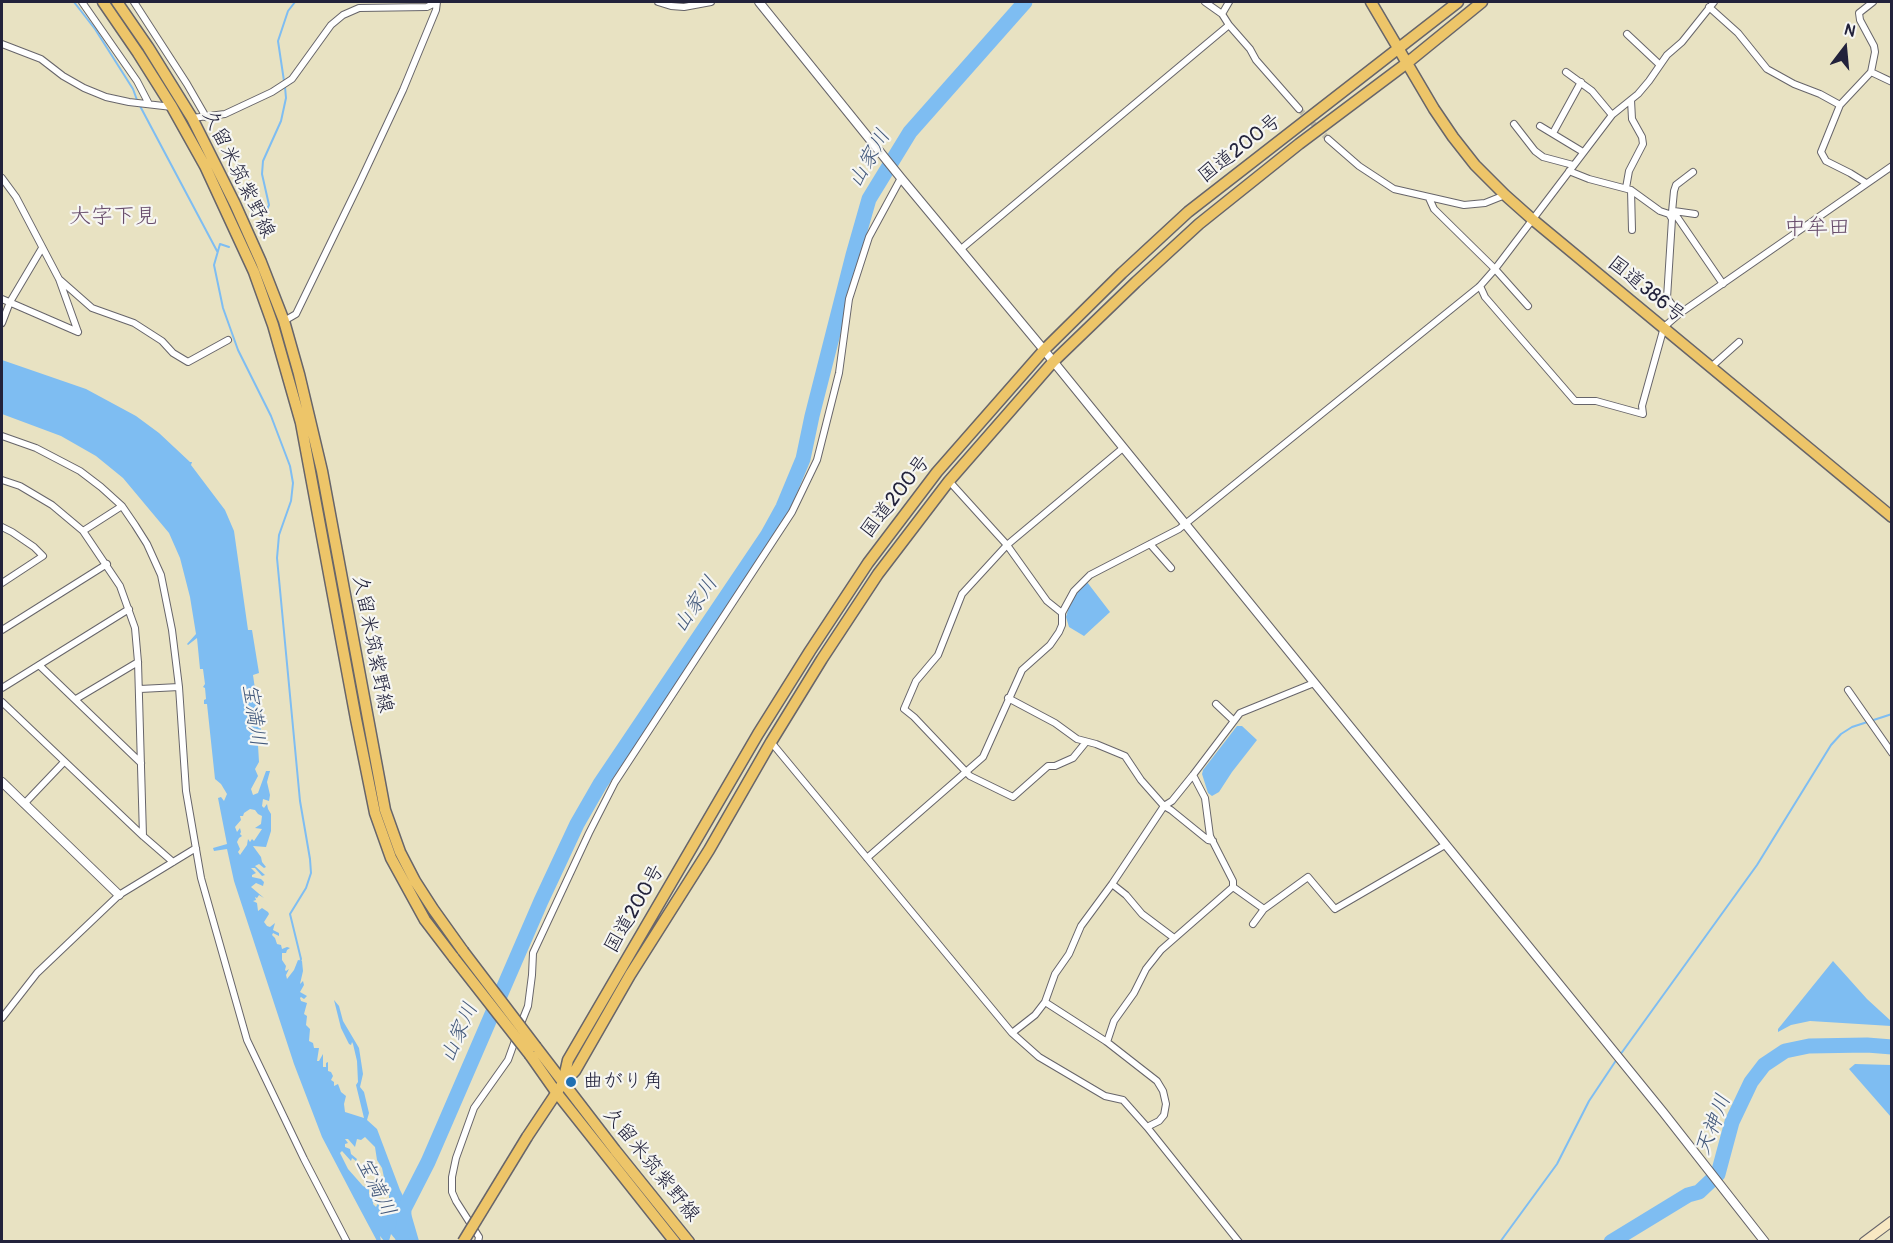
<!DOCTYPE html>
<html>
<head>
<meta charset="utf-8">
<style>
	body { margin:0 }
	#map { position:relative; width:1893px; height:1243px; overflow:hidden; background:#e8e2c2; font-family:Pangolin,sans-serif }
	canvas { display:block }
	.frame { position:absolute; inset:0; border:3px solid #22223b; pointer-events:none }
	.north { position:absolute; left:1815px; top:18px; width:60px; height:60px; -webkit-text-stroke:4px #f6f6f2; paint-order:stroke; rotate:16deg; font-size:16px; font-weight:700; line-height:24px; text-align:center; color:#22223b }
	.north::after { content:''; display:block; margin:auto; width:21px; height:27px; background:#22223b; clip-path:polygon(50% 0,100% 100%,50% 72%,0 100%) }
</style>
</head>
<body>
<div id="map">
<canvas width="1893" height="1243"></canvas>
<div class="frame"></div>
<div class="north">N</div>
</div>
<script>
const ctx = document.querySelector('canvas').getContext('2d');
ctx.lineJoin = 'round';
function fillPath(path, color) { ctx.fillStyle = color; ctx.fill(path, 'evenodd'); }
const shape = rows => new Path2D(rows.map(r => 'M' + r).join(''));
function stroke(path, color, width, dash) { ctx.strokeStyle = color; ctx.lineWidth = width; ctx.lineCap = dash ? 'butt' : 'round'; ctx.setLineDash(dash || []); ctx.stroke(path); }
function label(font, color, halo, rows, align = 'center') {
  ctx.font = font + ' Pangolin,"Klee One",sans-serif'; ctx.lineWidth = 4.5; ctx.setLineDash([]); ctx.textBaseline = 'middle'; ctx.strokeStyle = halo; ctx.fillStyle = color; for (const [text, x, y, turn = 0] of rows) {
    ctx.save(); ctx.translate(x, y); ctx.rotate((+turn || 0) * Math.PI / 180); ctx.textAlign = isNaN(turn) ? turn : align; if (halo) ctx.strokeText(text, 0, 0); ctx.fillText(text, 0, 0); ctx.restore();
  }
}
fillPath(shape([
	[2,360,86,389,136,416,159,433,190,462,192,462,191,465,225,510,234,531,248,630,252,630,259,673,253,675,256,696,258,697,259,700,256,701,263,741,260,740,258,745,259,762,255,769,258,776,251,789,253,795,258,793,266,771,270,771,267,782,270,795,269,801,263,799,262,806,264,808,267,804,268,809,271,814,271,831,266,847,253,846,261,857,262,862,266,867,264,868,259,864,255,866,265,875,262,876,255,868,251,868,256,873,252,875,252,877,261,879,264,882,263,886,256,883,251,887,264,898,259,895,257,898,255,897,256,900,253,901,257,903,258,911,262,908,268,912,269,914,264,922,267,926,270,927,275,923,273,930,279,933,279,936,273,933,272,935,275,938,277,944,281,945,282,949,287,947,290,948,287,950,286,953,282,953,282,960,286,966,285,970,286,971,289,969,286,975,287,979,294,970,298,960,302,961,303,971,300,984,303,981,304,985,300,992,307,996,304,999,301,997,300,998,301,1001,307,1003,304,1014,307,1016,306,1025,310,1029,309,1041,313,1043,314,1048,319,1048,317,1061,319,1061,323,1054,323,1067,326,1067,326,1063,328,1062,328,1071,331,1072,333,1076,331,1080,334,1082,334,1086,338,1084,341,1092,346,1096,344,1104,345,1112,364,1118,356,1085,358,1082,357,1061,353,1044,352,1042,351,1045,349,1044,341,1028,334,1000,339,1006,343,1021,359,1048,363,1074,360,1087,364,1092,369,1113,367,1120,377,1129,400,1190,410,1210,419,1241,393,1241,396,1240,391,1234,389,1241,384,1241,380,1236,381,1241,377,1241,354,1198,322,1137,294,1064,234,881,227,849,214,851,213,848,227,844,218,798,221,797,224,801,227,794,221,784,215,779,207,704,204,704,204,700,206,699,205,688,203,687,205,684,203,669,200,669,197,638,188,645,187,644,196,634,190,597,180,558,169,533,123,478,96,456,61,436,2,414],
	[250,809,255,810,258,814,262,816,261,824,255,828,262,829,254,841,252,839,250,842,248,839,247,845,240,855,238,852,240,849,237,842,239,838,242,836,240,834,241,832,240,828,237,832,235,827,241,820,240,816,243,816,244,813],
	[365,1137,375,1147,377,1160,382,1168,385,1182,383,1182,384,1187,386,1187,386,1192,389,1196,389,1207,387,1213,385,1211,385,1208,380,1208,378,1203,376,1207,373,1204,374,1198,369,1194,369,1189,363,1186,348,1169,340,1153,342,1151,351,1161,352,1158,356,1161,357,1159,351,1154,350,1149,345,1147,345,1144,348,1143,345,1139,348,1139,355,1147,357,1139,361,1140],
	[1087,582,1110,612,1084,636,1069,627,1066,617,1070,603,1080,589],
	[1237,726,1242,726,1257,740,1232,772,1219,792,1212,796,1208,793,1202,774,1203,770],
	[1833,961,1867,999,1891,1021,1891,1026,1810,1021,1791,1025,1778,1032,1778,1029],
	[1855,1064,1891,1065,1891,1117,1849,1069]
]), '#7ebdf2');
stroke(shape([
	[74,2,95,29,133,89,137,100],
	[284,81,278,41,288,11,295,2],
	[140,106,217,251],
	[258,229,269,205,262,174,263,161,281,121,286,98,285,87],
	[229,247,220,244,214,265,223,308,238,350,271,416,290,466,293,483,291,501,279,535,277,558,300,801,310,859,311,873,306,888,290,914,301,959,300,962],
	[1620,1055,1757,865,1831,745,1841,734,1852,727,1892,714],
	[1500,1242,1557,1164,1589,1101,1617,1059]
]), '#7ebdf2', 2);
stroke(shape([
	[403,1242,404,1209,428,1162,541,901,577,824,600,784,767,536,783,507,803,459,812,416,853,255,869,199,910,132,1025,2],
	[1611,1242,1688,1195,1699,1192,1718,1174,1732,1122,1751,1082,1764,1065,1785,1051,1809,1046,1867,1045,1892,1047]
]), '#7ebdf2', 15);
stroke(shape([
	[1299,109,1328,139]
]), '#c0bca7', 6, [6, 3]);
const minor = shape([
	[82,2,137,81,149,104],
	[134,2,187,84,206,117],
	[658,2,671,6,684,7,711,2],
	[1205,2,1222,14,1229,25,1250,49,1256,60,1299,109],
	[1709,7,1738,33,1767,69,1794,84,1820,94,1840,105],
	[1222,14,1229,2],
	[1627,34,1660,65],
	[2,44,41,59,63,76,84,88,106,97,129,102,172,107],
	[1566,72,1592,91,1612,115],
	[1871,72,1892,82],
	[192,118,225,114,272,92,292,79,331,25,343,15,359,8,427,7,437,2],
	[1514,124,1535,151,1543,157,1573,165],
	[1540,126,1583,152],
	[1553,133,1581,82],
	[1328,139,1359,166,1394,189,1464,205,1485,203,1505,195],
	[1569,171,1589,179,1631,190,1660,211,1669,214,1672,219,1667,298,1679,314],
	[2,178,16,197,59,279,78,332],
	[1866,183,1850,173,1826,161,1821,152,1840,105,1871,72,1875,52,1874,46,1860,20,1859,13,1873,2],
	[1626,188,1629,171,1643,144,1642,137,1632,119,1631,100],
	[1631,190,1632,230],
	[1429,198,1434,209,1495,269,1528,306],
	[1673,211,1723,284],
	[1674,211,1695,214],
	[1672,212,1674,191,1676,185,1693,172],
	[961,249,1229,25],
	[59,279,92,308,134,323,162,341,173,353,188,362,228,340],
	[1480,286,1485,297,1575,401,1596,401,1643,414,1642,406,1664,327,1679,314,1892,166],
	[2,299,78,332],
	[284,321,296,314,360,182,403,90,436,10,437,2],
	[2,323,10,302,42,248],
	[1711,367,1739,342],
	[2,436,36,448,80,471,101,487,122,506,135,525,147,544,161,575,172,630,179,687,186,791,201,878,247,1040,304,1159,347,1242],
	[2,480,20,486,52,505,83,531,120,586,135,628,138,662,143,836],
	[949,481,1007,545,1047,601,1062,613],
	[2,527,12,532,34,547,43,556,2,583],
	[83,531,122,506],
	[1150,544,1171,568],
	[2,630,107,564],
	[39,665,141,763],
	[2,688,129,609],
	[140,689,179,687],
	[1848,690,1892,753],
	[1008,698,1055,723,1077,739,1096,744,1125,756,1141,780,1164,806,1171,810,1208,840,1213,841],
	[76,699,138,662],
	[2,702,143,836,173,862],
	[1216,704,1234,721],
	[771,742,1012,1033,1039,1057,1105,1096,1123,1100,1147,1127,1239,1242],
	[1086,742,1073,758,1055,766,1048,766,1013,797,970,776,914,717,904,709,916,681,938,655,962,594,1007,545,1123,448],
	[1193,775,1205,798,1210,836,1233,881,1233,887,1264,909,1308,877,1335,909,1445,845],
	[24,804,64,762],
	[867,858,983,757,1022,670,1050,645,1059,632,1062,625,1062,613,1074,591,1090,575,1179,529,1480,286,1495,269,1612,115,1638,94,1649,81,1667,55,1682,42,1714,2],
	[1112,884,1126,895,1142,914,1174,938],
	[1253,924,1264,909],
	[1045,1002,1107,1042,1157,1081,1163,1091,1166,1104,1164,1115,1159,1121,1147,1127],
	[2,1018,37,973,119,895,196,848],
	[520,1026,528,1006,532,975,533,953,589,833,615,782,792,512,817,460,839,373,849,299,869,237,901,178],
	[1012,1033,1035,1015,1045,1002,1055,974,1069,954,1081,926,1112,884,1164,806,1172,801,1193,775,1240,713,1314,683],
	[1107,1042,1114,1021,1134,993,1146,969,1161,950,1233,887],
	[478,1242,479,1237,456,1201,452,1192,452,1177,456,1158,474,1108,508,1060,517,1035]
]);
const tertiary = shape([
	[759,2,901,178,1044,350,1663,1112,1765,1242],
	[2,782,119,895]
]);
const secondary = shape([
	[1864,1242,1892,1221]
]);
const primary = shape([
	[103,2,138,53,172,107,205,166,254,272,273,325,301,423,356,719,375,813,391,858,425,920,454,958],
	[117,2,148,47,192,118,235,204,261,262,284,321,299,374,322,471,385,810,400,852,415,881,433,909,463,951],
	[536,1047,615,1150,689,1242],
	[530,1055,556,1092,675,1242]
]);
const trunk = shape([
	[1371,2,1434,109,1453,137,1475,165,1505,195,1532,219,1892,517],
	[563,1082,568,1060,758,734,810,651,868,563,937,472,1044,350,1122,273,1188,212,1458,2],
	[527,1137,563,1083,575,1071,630,975,709,850,771,742,822,659,878,574,949,481,1053,362,1136,282,1199,224,1299,144,1407,63,1482,2]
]);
stroke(minor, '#67656a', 8);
stroke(tertiary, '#67656a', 10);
stroke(secondary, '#67656a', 11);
stroke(primary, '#67656a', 13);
stroke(trunk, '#67656a', 13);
stroke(minor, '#fff', 6);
stroke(tertiary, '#fff', 8);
stroke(secondary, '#f8e8c3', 9);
stroke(primary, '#edc569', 10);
stroke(trunk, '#edc569', 10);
const primaryBridge = shape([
	[463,951,536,1047],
	[454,958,530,1055]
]);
const trunkBridge = shape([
	[463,1242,527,1137]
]);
stroke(primaryBridge, '#67656a', 13, []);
stroke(trunkBridge, '#67656a', 13, []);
stroke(primaryBridge, '#edc569', 10);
stroke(trunkBridge, '#edc569', 10);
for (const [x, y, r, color] of [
	[571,1082,6,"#1f6fb2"]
]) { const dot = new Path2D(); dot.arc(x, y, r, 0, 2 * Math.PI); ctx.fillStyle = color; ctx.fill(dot); stroke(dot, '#f6f6f2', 2); }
label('20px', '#22223b', '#f6f6f2', [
	["国道200号",1240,149,-38],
	["久留米筑紫野線",238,174,64],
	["国道386号",1646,290,39],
	["国道200号",896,497,-52],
	["久留米筑紫野線",372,644,79],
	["国道200号",635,909,-60],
	["久留米筑紫野線",651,1165,51]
]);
label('20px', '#22223b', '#f6f6f2', [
	["曲がり角",583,1082]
], 'left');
label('italic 21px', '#42587b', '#f6f6f2', [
	["山家川",870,159,-60],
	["山家川",696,605,-56],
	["宝満川",253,715,82],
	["山家川",460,1033,-66],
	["天神川",1714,1125,-69],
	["宝満川",375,1187,64]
]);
label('22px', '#674c6b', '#f6f6f2', [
	["大字下見",113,217],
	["中牟田",1817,228]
]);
</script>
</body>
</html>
